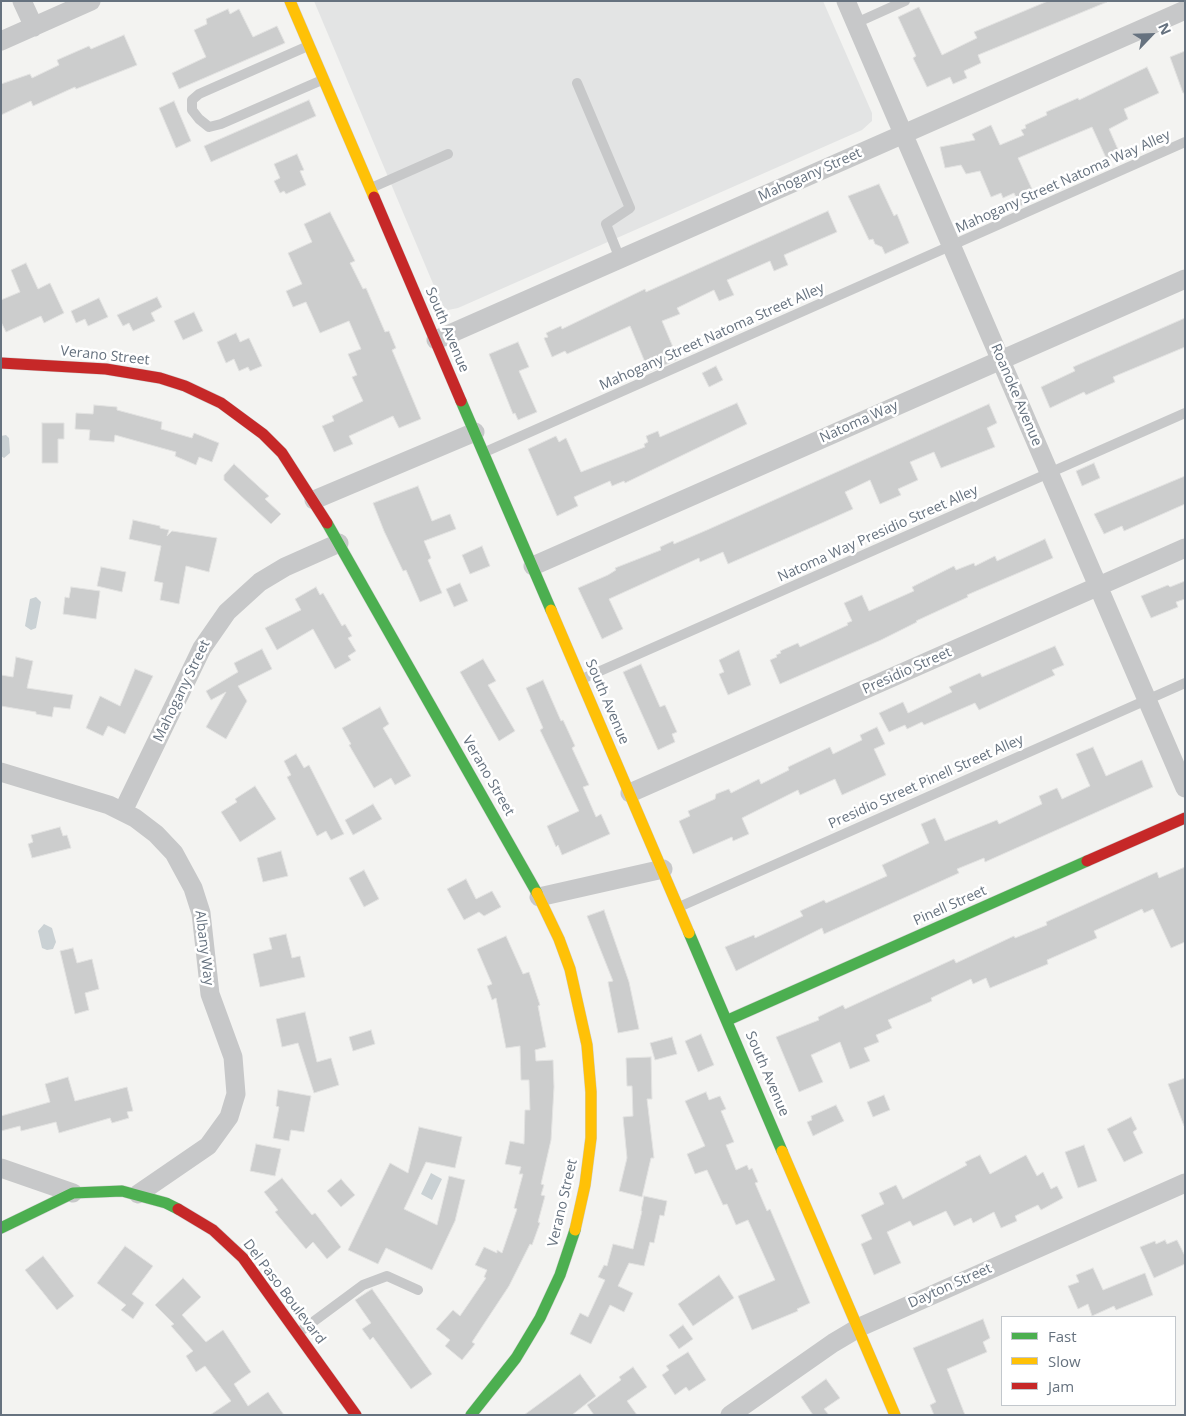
<!DOCTYPE html>
<html>
<head>
<meta charset="utf-8">
<style>
	body { margin:0 }
	#map { position:relative; width:1186px; height:1416px; overflow:hidden; background:#f3f3f1; font-family:"Open Sans",sans-serif }
	canvas { display:block }
	.frame { position:absolute; inset:0; border:2px solid #66727f; pointer-events:none }
	.legend { position:absolute; left:1001px; top:1316px; width:175px; height:90px; box-sizing:border-box; background:#fff; border:1px solid #c2c7cc; margin:0; padding:6px 9px; list-style:none; font-size:15px; color:#66727f }
	.legend li { display:flex; align-items:center; gap:10px; height:25px }
	.legend b { width:25px; border:1px solid #c2c7cc }
	.north { position:absolute; left:1126px; top:10px; width:50px; height:50px; -webkit-text-stroke:4px #fff; paint-order:stroke; rotate:66deg; font-size:14px; font-weight:700; line-height:20px; text-align:center; color:#66727f }
	.north::after { content:''; display:block; margin:auto; width:18px; height:22px; background:#66727f; clip-path:polygon(50% 0,100% 100%,50% 72%,0 100%) }
</style>
</head>
<body>
<div id="map">
<canvas width="1186" height="1416"></canvas>
<div class="frame"></div>
<ul class="legend">
<li><b style="height:6px;background:#4caf50"></b>Fast</li>
<li><b style="height:6px;background:#ffc107"></b>Slow</li>
<li><b style="height:6px;background:#c62828"></b>Jam</li>
</ul>
<div class="north">N</div>
</div>
<script>
const ctx = document.querySelector('canvas').getContext('2d');
ctx.lineJoin = 'round';
function fillPath(path, color) { ctx.fillStyle = color; ctx.fill(path, 'evenodd'); }
const shape = rows => new Path2D(rows.map(r => 'M' + r).join(''));
function stroke(path, color, width, dash) { ctx.strokeStyle = color; ctx.lineWidth = width; ctx.lineCap = dash ? 'butt' : 'round'; ctx.setLineDash(dash || []); ctx.stroke(path); }
function label(font, color, halo, rows, align = 'center') {
  ctx.font = font + ' "Open Sans",sans-serif'; ctx.lineWidth = 5; ctx.setLineDash([]); ctx.textBaseline = 'middle'; ctx.strokeStyle = halo; ctx.fillStyle = color; for (const [text, x, y, turn = 0] of rows) {
    ctx.save(); ctx.translate(x, y); ctx.rotate((+turn || 0) * Math.PI / 180); ctx.textAlign = isNaN(turn) ? turn : align; if (halo) ctx.strokeText(text, 0, 0); ctx.fillText(text, 0, 0); ctx.restore();
  }
}
fillPath(shape([
	[314,1,823,1,872,113,872,121,862,130,458,308,448,310,442,305]
]), '#e3e4e4');
fillPath(shape([
	[6,435,9,438,10,453,4,458,1,456,1,436],
	[36,597,41,602,36,628,31,630,25,626,30,599],
	[44,924,52,928,56,942,53,949,47,950,42,948,38,931],
	[431,1173,442,1179,432,1200,421,1194]
]), '#cad1d4');
const building = shape([
	[1048,1,1107,2,978,55,981,63,964,71,967,78,953,84,950,77,927,87,913,58,916,56,898,17,919,7,942,55,977,38,974,32,1048,1],
	[228,9,230,14,239,9,253,37,277,26,285,43,179,89,172,73,206,57,194,30,207,24,206,19,228,9],
	[124,35,137,65,76,89,75,87,33,106,31,101,1,115,1,84,30,74,32,78,59,65,57,60,89,46,91,49,124,35],
	[1185,51,1185,93,1183,93,1170,57,1185,51],
	[1147,67,1159,93,1124,109,1128,119,1109,129,1120,154,1107,160,1092,127,1018,158,1036,198,1020,206,1014,193,1003,198,1001,193,991,197,980,171,966,174,961,165,945,168,940,147,975,140,972,134,991,125,1000,145,1024,135,1021,130,1026,128,1025,125,1047,115,1046,112,1078,98,1079,100,1147,67],
	[309,100,316,116,211,162,204,146,309,100],
	[174,101,191,141,176,148,159,108,174,101],
	[297,154,304,170,300,171,306,185,286,194,284,191,280,193,274,181,280,178,274,164,297,154],
	[879,184,894,216,897,214,909,243,885,254,882,247,875,244,873,239,869,240,848,196,879,184],
	[828,211,837,232,784,255,788,265,774,271,770,261,727,280,734,295,719,301,714,290,677,308,680,314,662,321,678,359,649,372,630,326,567,354,565,351,552,357,544,338,548,337,546,333,561,326,562,329,645,289,646,292,828,211],
	[330,212,355,261,350,263,363,289,366,288,385,332,389,331,396,348,392,350,421,419,399,428,393,416,349,436,353,444,334,452,322,426,334,421,332,416,363,401,352,377,357,375,348,354,361,349,349,321,320,333,306,302,293,307,286,291,302,284,288,253,312,242,304,224,330,212],
	[26,263,38,289,50,283,64,313,44,323,41,316,6,332,1,322,1,300,20,292,11,270,26,263],
	[157,297,162,307,151,313,155,321,133,331,129,323,123,326,117,315,157,297],
	[99,298,108,317,88,326,85,319,76,323,71,311,99,298],
	[194,312,203,331,183,340,174,321,194,312],
	[1185,318,1185,347,1113,377,1115,382,1086,395,1084,392,1050,408,1041,387,1075,371,1073,367,1185,318],
	[236,333,240,342,249,338,262,366,250,371,248,367,239,371,234,359,226,363,217,342,236,333],
	[518,342,529,367,519,371,537,412,518,420,515,413,513,414,489,354,518,342],
	[716,366,723,380,709,387,702,373,716,366],
	[737,403,747,424,625,483,624,481,612,486,610,481,574,497,578,506,557,516,528,449,556,436,559,442,566,438,581,472,645,447,644,444,648,442,646,436,658,431,660,437,737,403],
	[989,404,997,423,987,428,995,447,941,468,934,452,910,462,918,480,898,489,901,495,880,504,870,480,845,492,853,509,824,522,728,564,723,552,700,562,699,558,609,599,623,629,602,639,578,588,608,575,616,570,615,568,661,550,660,547,673,541,674,544,707,530,989,404],
	[94,405,117,407,117,410,162,422,161,429,192,438,194,433,219,443,212,462,199,457,196,465,175,456,176,452,115,435,114,442,89,440,90,430,75,429,76,413,93,414,94,405],
	[42,423,64,423,64,439,58,439,58,463,42,463,42,423],
	[1094,463,1100,478,1082,486,1076,471,1094,463],
	[234,464,269,496,265,499,281,514,271,524,224,480,224,475,234,464],
	[1185,476,1185,504,1124,531,1122,526,1104,534,1094,514,1185,476],
	[418,486,432,521,450,514,456,529,424,541,431,558,428,560,442,593,420,602,406,570,403,571,384,531,373,503,418,486],
	[133,520,160,526,160,528,169,530,167,536,172,531,217,538,209,572,186,566,179,604,160,600,163,583,154,581,161,546,129,539,133,520],
	[1045,539,1053,558,967,595,968,597,916,621,917,622,881,640,780,684,770,660,777,657,776,655,781,653,780,651,798,643,800,647,848,625,847,623,852,621,844,603,862,595,869,611,914,591,912,587,954,566,956,570,974,563,975,566,995,556,997,561,1045,539],
	[482,546,490,566,470,574,462,555,482,546],
	[101,567,126,572,122,592,97,586,101,567],
	[1185,581,1185,599,1176,602,1178,607,1151,618,1141,596,1168,585,1170,587,1185,581],
	[460,583,468,601,454,607,446,589,460,583],
	[71,587,100,591,96,619,63,614,65,597,69,598,71,587],
	[316,587,320,595,323,593,342,626,345,624,352,636,348,638,356,651,348,656,351,660,335,669,313,629,277,650,265,628,301,610,295,599,316,587],
	[1055,646,1064,665,1052,670,1055,675,979,710,975,703,924,725,922,722,907,729,905,725,889,732,879,713,903,702,908,713,952,692,949,687,980,673,982,677,1055,646],
	[262,649,272,669,238,686,247,701,226,739,206,727,226,692,211,700,206,691,238,672,234,663,262,649],
	[739,650,751,685,728,695,719,674,724,672,719,660,739,650],
	[16,657,33,661,27,688,73,695,70,709,54,707,52,717,36,714,36,712,1,706,1,675,13,677,16,657],
	[483,659,496,681,488,685,515,731,499,741,460,672,483,659],
	[641,664,660,707,665,705,677,732,672,734,675,742,658,750,623,672,641,664],
	[135,669,153,676,125,734,108,726,103,736,86,728,100,696,120,706,135,669],
	[543,680,561,721,563,720,575,746,572,748,589,785,583,787,596,817,601,814,610,834,562,855,558,845,556,847,547,826,579,811,540,730,543,728,526,688,543,680],
	[380,707,389,724,383,728,411,776,395,785,391,778,374,788,349,745,351,744,342,728,380,707],
	[877,727,885,744,874,749,886,775,842,795,835,779,800,795,798,790,742,818,749,834,733,841,732,837,693,854,679,821,690,816,688,811,715,799,716,794,729,789,731,793,759,779,761,784,789,770,788,767,830,747,833,754,862,740,860,735,877,727],
	[1093,747,1106,776,1142,760,1153,787,985,862,984,858,957,869,959,873,824,934,822,928,736,971,725,947,754,935,755,938,803,916,800,911,824,900,826,903,887,876,882,865,929,843,921,824,935,818,945,841,997,820,999,824,1042,804,1039,796,1057,788,1062,799,1090,786,1076,754,1093,747],
	[296,754,304,768,309,765,344,834,331,840,326,831,317,836,287,777,291,775,284,761,296,754],
	[255,786,276,819,240,842,221,812,237,802,235,799,255,786],
	[373,804,382,819,353,835,345,820,373,804],
	[60,827,63,836,67,835,71,848,32,858,28,844,33,842,31,835,60,827],
	[281,851,288,876,263,882,257,858,281,851],
	[1185,867,1185,942,1171,948,1153,909,1144,913,1142,909,1094,931,1097,938,1047,960,1048,964,990,988,986,978,973,984,971,979,931,998,932,1001,888,1020,892,1028,876,1035,879,1042,864,1048,870,1061,850,1069,840,1042,811,1055,823,1082,799,1092,776,1037,819,1020,818,1017,843,1005,845,1009,954,959,956,963,1014,936,1015,938,1047,925,1046,922,1157,872,1159,878,1185,867],
	[364,870,379,899,364,907,349,878,364,870],
	[466,879,476,899,492,891,501,907,484,916,479,912,464,920,447,889,466,879],
	[604,910,629,982,639,1029,618,1033,608,982,613,981,587,916,604,910],
	[286,934,292,958,300,956,305,977,260,987,253,954,272,949,269,938,286,934],
	[506,936,523,974,529,972,540,1005,538,1006,546,1047,535,1050,536,1061,553,1060,554,1087,551,1140,541,1184,544,1185,541,1195,545,1196,538,1222,540,1223,532,1245,530,1244,509,1286,472,1342,475,1344,462,1360,445,1346,450,1340,436,1329,453,1310,460,1316,486,1278,484,1277,487,1270,475,1265,484,1247,497,1253,497,1250,502,1253,517,1209,514,1208,523,1174,519,1174,521,1167,505,1164,510,1141,524,1144,525,1110,530,1110,529,1080,521,1080,520,1046,506,1048,496,998,492,1000,487,986,492,984,477,949,506,936],
	[73,948,77,963,92,959,99,989,85,993,89,1010,75,1014,60,951,73,948],
	[305,1012,317,1062,331,1058,339,1085,314,1093,298,1043,282,1047,276,1019,305,1012],
	[371,1030,375,1044,353,1051,349,1037,371,1030],
	[701,1034,714,1065,698,1072,685,1041,701,1034],
	[672,1037,677,1054,655,1060,650,1043,672,1037],
	[651,1057,652,1099,647,1099,654,1158,651,1158,642,1197,619,1191,627,1158,623,1117,633,1116,632,1086,627,1086,626,1058,651,1057],
	[68,1077,75,1101,127,1087,133,1111,127,1112,129,1118,112,1123,110,1118,59,1133,56,1122,21,1131,20,1126,1,1131,1,1116,50,1102,45,1084,68,1077],
	[1185,1078,1185,1126,1184,1126,1168,1084,1185,1078],
	[278,1090,311,1096,304,1132,291,1130,289,1141,273,1138,279,1107,276,1106,278,1090],
	[706,1092,709,1100,720,1096,726,1109,721,1111,734,1142,726,1145,736,1170,747,1165,749,1170,752,1168,758,1182,755,1183,767,1211,770,1209,810,1303,797,1309,798,1311,752,1330,738,1296,775,1280,748,1220,736,1225,727,1204,723,1205,707,1170,695,1174,687,1154,705,1146,685,1101,706,1092],
	[884,1095,890,1110,873,1117,867,1102,884,1095],
	[836,1105,844,1121,813,1136,807,1122,812,1120,811,1116,836,1105],
	[1131,1117,1137,1129,1133,1132,1143,1153,1124,1162,1107,1129,1131,1117],
	[419,1127,462,1137,455,1168,426,1162,404,1209,437,1225,449,1176,465,1180,455,1221,432,1270,386,1248,378,1264,348,1250,390,1163,408,1173,419,1127],
	[256,1144,281,1149,275,1176,250,1171,256,1144],
	[1084,1145,1097,1181,1078,1188,1065,1152,1084,1145],
	[980,1155,990,1174,1026,1155,1037,1176,1043,1172,1051,1189,1057,1186,1063,1198,1041,1210,1038,1205,1015,1216,1017,1221,1001,1228,994,1212,973,1223,971,1218,954,1226,946,1211,913,1226,910,1221,887,1232,901,1263,874,1275,861,1244,872,1239,861,1215,884,1204,879,1193,896,1185,903,1199,967,1165,965,1162,980,1155],
	[282,1178,312,1215,315,1213,341,1247,327,1259,313,1242,306,1249,275,1212,278,1210,264,1192,282,1178],
	[341,1179,355,1195,341,1207,327,1191,341,1179],
	[644,1196,667,1201,664,1216,660,1215,654,1243,650,1242,644,1266,629,1263,618,1286,633,1293,624,1312,610,1305,591,1344,570,1334,580,1313,588,1317,605,1280,598,1277,604,1265,607,1266,613,1244,633,1249,642,1211,641,1211,644,1196],
	[1165,1240,1167,1244,1177,1240,1185,1256,1185,1264,1154,1278,1140,1247,1155,1241,1156,1244,1165,1240],
	[125,1246,153,1266,132,1294,144,1303,133,1319,121,1310,126,1305,97,1283,125,1246],
	[43,1256,74,1296,57,1310,25,1270,43,1256],
	[1093,1268,1103,1290,1145,1273,1153,1295,1116,1310,1114,1306,1092,1316,1088,1304,1078,1309,1068,1286,1079,1282,1076,1275,1093,1268],
	[719,1275,734,1298,693,1326,678,1304,719,1275],
	[183,1278,201,1297,182,1315,206,1342,223,1330,251,1372,234,1384,248,1406,268,1392,284,1415,210,1415,231,1401,205,1366,196,1372,186,1356,193,1351,171,1326,174,1324,155,1305,183,1278],
	[372,1289,432,1374,411,1389,373,1337,370,1340,362,1329,371,1323,355,1300,372,1289],
	[983,1319,990,1338,983,1342,987,1352,947,1369,965,1415,934,1415,930,1405,936,1402,913,1348,983,1319],
	[683,1325,693,1339,679,1349,669,1335,683,1325],
	[688,1352,706,1380,689,1391,686,1387,675,1395,662,1375,669,1370,666,1366,688,1352],
	[633,1367,647,1387,627,1401,637,1415,594,1415,587,1405,621,1380,619,1377,633,1367],
	[580,1374,596,1396,572,1415,524,1415,580,1374],
	[826,1379,840,1398,824,1409,829,1415,813,1415,801,1397,826,1379]
]);
fillPath(building, '#cccdcd');
stroke(building, '#e2e2e1', 1);
const fast = shape([
	[461,401,551,610],
	[327,523,537,893],
	[689,933,782,1151],
	[728,1020,1087,861],
	[1,1228,73,1193,122,1191,166,1203,178,1209],
	[471,1415,516,1358,540,1318,560,1275,575,1230]
]);
const slow = shape([
	[290,1,374,197],
	[551,610,689,933],
	[537,893,559,939,570,969,587,1045,591,1092,591,1138,585,1185,575,1230],
	[782,1151,895,1415]
]);
const jam = shape([
	[374,197,461,401],
	[1,363,106,369,160,378,185,386,221,403,263,434,282,453,327,523],
	[1087,861,1185,818],
	[178,1209,213,1230,243,1258,356,1415]
]);
stroke(fast, '#cfcfcf', 12);
stroke(slow, '#cfcfcf', 12);
stroke(jam, '#cfcfcf', 12);
stroke(shape([
	[856,23,905,1],
	[308,46,199,94,192,100,192,110,199,119,209,127,221,124,322,80],
	[577,83,630,208,606,224,620,259],
	[371,188,448,154],
	[485,452,1185,142],
	[582,679,1185,413],
	[679,907,1185,683],
	[298,1333,363,1285,387,1276,418,1290]
]), '#c7c8c9', 10);
stroke(shape([
	[22,1,34,27],
	[846,1,1185,788],
	[1,41,91,1],
	[436,340,1185,10],
	[314,500,475,432],
	[533,566,1185,279],
	[1,772,109,805,135,818,156,834,174,853,193,888,201,913,210,994,233,1057,236,1094,229,1117,208,1146,138,1194],
	[630,793,1185,548],
	[123,811,202,648,227,612,260,582,285,567,339,543],
	[539,897,663,869],
	[1,1168,73,1193],
	[730,1415,833,1343,860,1327,1185,1183]
]), '#c7c8c9', 19);
stroke(fast, '#4caf50', 11);
stroke(slow, '#ffc107', 11);
stroke(jam, '#c62828', 11);
label('14px', '#66727f', '#fff', [
	["Mahogany Street",810,175,-24],
	["Mahogany Street Natoma Way Alley",1063,182,-24],
	["South Avenue",447,330,67],
	["Mahogany Street Natoma Street Alley",712,337,-24],
	["Verano Street",105,356,6],
	["Roanoke Avenue",1016,395,67],
	["Natoma Way",859,422,-24],
	["Natoma Way Presidio Street Alley",878,534,-24],
	["Presidio Street",907,671,-24],
	["Mahogany Street",182,691,-64],
	["South Avenue",607,702,67],
	["Verano Street",488,776,60],
	["Presidio Street Pinell Street Alley",926,782,-24],
	["Pinell Street",950,906,-24],
	["Albany Way",204,948,83],
	["South Avenue",767,1074,67],
	["Verano Street",563,1203,-77],
	["Dayton Street",950,1286,-24],
	["Del Paso Boulevard",284,1292,53]
]);
</script>
</body>
</html>
